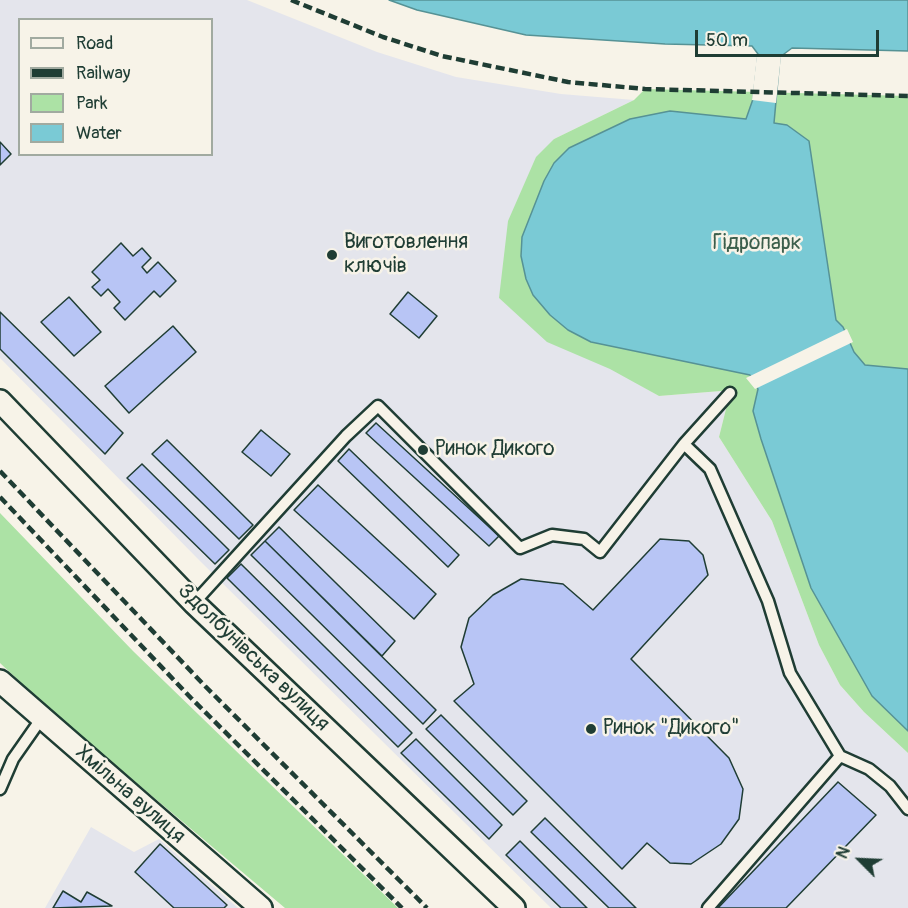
<!DOCTYPE html>
<html>
<head>
<meta charset="utf-8">
<style>
	body { margin:0 }
	#map { position:relative; width:908px; height:908px; overflow:hidden; background:#f7f3e8; font-family:Pangolin,sans-serif }
	canvas { display:block }
	.legend { position:absolute; left:18px; top:18px; width:195px; height:138px; box-sizing:border-box; background:#f7f3e8; border:2px solid #a1aaa0; margin:0; padding:8px 10px; list-style:none; font-size:18px; color:#1f3d34 }
	.legend li { display:flex; align-items:center; gap:12px; height:30px }
	.legend b { width:30px; border:2px solid #a1aaa0 }
	.north { position:absolute; left:830px; top:830px; width:60px; height:60px; -webkit-text-stroke:4px #f7f3e8; paint-order:stroke; rotate:294deg; font-size:16px; font-weight:700; line-height:24px; text-align:center; color:#1f3d34 }
	.north::after { content:''; display:block; margin:auto; width:21px; height:27px; background:#1f3d34; clip-path:polygon(50% 0,100% 100%,50% 72%,0 100%) }
	.scale { position:absolute; left:695px; top:30px; width:184px; height:27px; box-sizing:border-box; border:3px solid #1f3d34; border-top:0; padding-left:8px; font-size:18px; line-height:21px; white-space:nowrap; color:#1f3d34; -webkit-text-stroke:4px #f7f3e8; paint-order:stroke }
</style>
</head>
<body>
<div id="map">
<canvas width="908" height="908"></canvas>
<ul class="legend">
<li><b style="height:8px;background:#f7f3e8"></b>Road</li>
<li><b style="height:8px;background:#1f3d34"></b>Railway</li>
<li><b style="height:16px;background:#ace2a5"></b>Park</li>
<li><b style="height:16px;background:#7acad5"></b>Water</li>
</ul>
<div class="north">N</div>
<div class="scale">50 m</div>
</div>
<script>
const ctx = document.querySelector('canvas').getContext('2d');
ctx.lineJoin = 'round';
function fillPath(path, color) { ctx.fillStyle = color; ctx.fill(path, 'evenodd'); }
const shape = rows => new Path2D(rows.map(r => 'M' + r).join(''));
function stroke(path, color, width, dash) { ctx.strokeStyle = color; ctx.lineWidth = width; ctx.lineCap = dash ? 'butt' : 'round'; ctx.setLineDash(dash || []); ctx.stroke(path); }
function label(font, color, halo, rows, align = 'center') {
  ctx.font = font + ' Pangolin,sans-serif'; ctx.lineWidth = 5; ctx.setLineDash([]); ctx.textBaseline = 'middle'; ctx.strokeStyle = halo; ctx.fillStyle = color; for (const [text, x, y, turn = 0] of rows) {
    ctx.save(); ctx.translate(x, y); ctx.rotate((+turn || 0) * Math.PI / 180); ctx.textAlign = isNaN(turn) ? turn : align; if (halo) ctx.strokeText(text, 0, 0); ctx.fillText(text, 0, 0); ctx.restore();
  }
}
fillPath(shape([
	[0,0,247,0,377,52,456,77,561,94,634,100,554,139,499,298,520,316,659,396,721,391,730,393,719,437,772,521,819,645,840,685,864,712,908,753,908,908,551,908,200,561,0,358],
	[20,20,212,20,212,154,20,154],
	[91,827,134,852,159,839,238,908,45,908]
]), '#e4e5ec');
fillPath(shape([
	[645,89,908,96,908,753,864,712,840,685,819,645,772,521,719,437,730,393,721,391,659,396,610,369,547,342,499,298,508,221,536,157,554,139,634,100],
	[0,513,133,651,398,908,285,908,51,711,0,663]
]), '#ace2a5');
const water = shape([
	[389,0,908,0,908,51,792,48,780,57,774,123,787,125,809,141,836,320,843,327,854,352,865,365,908,369,908,731,872,696,811,588,761,439,753,411,758,389,750,375,591,342,568,330,550,315,533,295,526,279,521,256,522,237,544,181,554,163,569,148,630,119,670,111,746,119,753,99,758,54,752,46,665,44,526,35,417,10,389,0]
]);
fillPath(water, '#7acad5');
stroke(water, '#569295', 1.5);
fillPath(shape([
	[757,54,781,56,776,103,752,100],
	[847,329,853,342,755,389,746,378]
]), '#f7f3e8');
const building = shape([
	[0,142,11,154,0,165,0,142],
	[121,243,133,256,142,248,151,258,142,267,147,273,158,262,176,281,160,297,154,291,125,320,114,308,120,302,108,289,101,296,92,287,100,280,92,272,121,243],
	[408,292,437,316,419,338,390,314,408,292],
	[69,297,101,332,74,356,41,322,69,297],
	[0,312,123,433,105,454,0,349,0,312],
	[173,326,196,352,129,413,105,386,173,326],
	[376,423,499,536,489,546,366,433,376,423],
	[261,430,290,454,271,476,242,452,261,430],
	[167,440,253,525,239,539,152,454,167,440],
	[349,449,459,555,448,567,338,461,349,449],
	[142,464,229,550,215,564,127,478,142,464],
	[318,485,436,594,414,619,294,510,318,485],
	[279,527,395,641,382,656,265,541,279,527],
	[660,539,689,541,703,555,708,575,631,659,729,758,743,789,739,819,721,844,691,864,670,863,647,843,622,869,454,701,474,684,461,647,469,618,493,595,521,579,563,584,593,610,660,539],
	[265,541,436,710,423,724,251,555,265,541],
	[241,564,412,733,398,747,227,578,241,564],
	[441,715,527,801,513,815,426,729,441,715],
	[416,739,502,825,489,839,401,753,416,739],
	[838,782,876,815,786,908,718,908,838,782],
	[545,818,636,908,609,908,531,832,545,818],
	[520,841,587,908,561,908,506,855,520,841],
	[160,844,227,905,224,908,174,908,135,872,160,844],
	[63,891,81,902,87,892,112,906,53,908,63,891]
]);
fillPath(building, '#b8c5f5');
stroke(building, '#1f3d34', 1.5);
const service = shape([
	[194,603,346,436,378,406,520,548,552,535,584,539,600,552,684,444],
	[840,756,869,769,890,786,908,809],
	[0,789,13,759,41,719],
	[708,908,840,756,790,673,768,601,710,469,684,444,730,393]
]);
const minor = shape([
	[0,401,194,603,514,908],
	[0,681,261,908]
]);
stroke(service, '#1f3d34', 15);
stroke(minor, '#1f3d34', 26);
stroke(service, '#f7f3e8', 10);
stroke(minor, '#f7f3e8', 21);
stroke(shape([
	[291,0,383,37,442,56,568,82,645,89,908,96],
	[0,471,205,686,427,908],
	[0,497,191,698,402,908]
]), '#1f3d34', 4.5, [9, 4.5]);
for (const [x, y, r, color] of [
	[332,255,6,"#1f3d34"],
	[423,450,6,"#1f3d34"],
	[591,729,6,"#1f3d34"]
]) { const dot = new Path2D(); dot.arc(x, y, r, 0, 2 * Math.PI); ctx.fillStyle = color; ctx.fill(dot); stroke(dot, '#f7f3e8', 2); }
label('21px', '#1f3d34', '#f7f3e8', [
	["Виготовлення",344,243],
	["ключів",344,267],
	["Ринок Дикого",435,450],
	["Ринок \"Дикого\"",603,729]
], 'left');
label('21px', '#3b5e4b', '#f7f3e8', [
	["Гідропарк",757,244]
]);
label('21px', '#1f3d34', '#f7f3e8', [
	["Здолбунівська вулиця",253,658,44],
	["Хмільна вулиця",130,795,41]
]);
</script>
</body>
</html>
